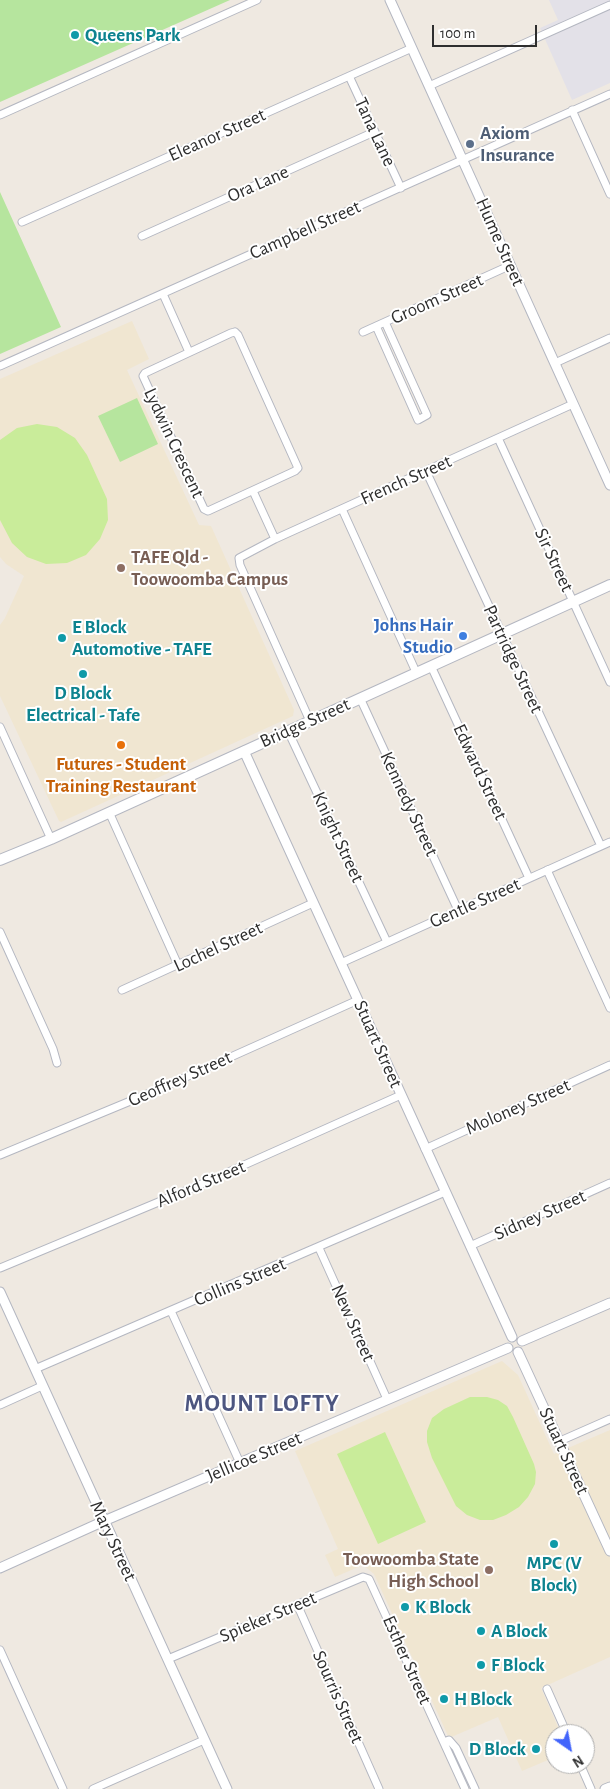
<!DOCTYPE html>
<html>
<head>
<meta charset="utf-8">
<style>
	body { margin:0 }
	#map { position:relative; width:610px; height:1789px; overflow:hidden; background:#efe9e1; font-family:"Alegreya Sans",sans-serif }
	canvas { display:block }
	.north { position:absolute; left:545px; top:1724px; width:50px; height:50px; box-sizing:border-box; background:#fff; border:1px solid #ababab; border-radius:50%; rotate:147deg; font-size:14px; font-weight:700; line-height:20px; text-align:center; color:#2e2e2e }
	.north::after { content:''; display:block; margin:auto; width:18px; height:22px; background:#4264fb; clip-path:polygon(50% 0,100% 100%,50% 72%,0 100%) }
	.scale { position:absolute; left:432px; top:25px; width:105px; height:22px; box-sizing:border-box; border:2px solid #2e2e2e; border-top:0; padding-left:6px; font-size:15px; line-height:18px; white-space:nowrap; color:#2e2e2e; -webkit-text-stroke:4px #fff; paint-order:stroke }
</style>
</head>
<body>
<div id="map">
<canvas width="610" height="1789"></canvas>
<div class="north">N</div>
<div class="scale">100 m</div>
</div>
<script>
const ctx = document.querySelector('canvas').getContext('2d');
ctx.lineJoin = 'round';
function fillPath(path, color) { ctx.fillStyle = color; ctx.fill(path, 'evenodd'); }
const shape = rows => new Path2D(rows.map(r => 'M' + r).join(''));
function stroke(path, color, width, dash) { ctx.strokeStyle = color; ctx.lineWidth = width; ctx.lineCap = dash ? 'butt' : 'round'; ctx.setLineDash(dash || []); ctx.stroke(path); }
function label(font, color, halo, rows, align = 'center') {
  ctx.font = font + ' "Alegreya Sans",sans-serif'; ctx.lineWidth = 4; ctx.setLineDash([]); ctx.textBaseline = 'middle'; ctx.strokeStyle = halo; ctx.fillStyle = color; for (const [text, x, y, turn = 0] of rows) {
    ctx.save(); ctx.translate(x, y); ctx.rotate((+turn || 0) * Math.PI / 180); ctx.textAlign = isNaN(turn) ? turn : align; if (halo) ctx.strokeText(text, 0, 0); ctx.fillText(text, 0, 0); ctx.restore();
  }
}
fillPath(shape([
	[549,0,610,0,610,83,572,100,540,28,558,20]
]), '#e3e1e8');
fillPath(shape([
	[132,321,149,359,127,370,199,525,211,526,294,710,293,716,61,822,59,821,0,696,0,625,5,618,24,576,6,564,0,557,0,379],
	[502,1361,518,1375,554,1454,610,1430,610,1657,541,1688,561,1734,555,1734,555,1757,522,1771,498,1717,449,1738,374,1574,363,1565,335,1577,325,1555,338,1549,295,1451]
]), '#f0e6d1');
fillPath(shape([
	[0,0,230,0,0,102],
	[0,192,61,327,0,354],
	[137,398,158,444,120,462,98,416]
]), '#b6e59e');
fillPath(shape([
	[37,424,57,427,75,438,87,455,107,499,108,520,100,539,86,555,67,563,46,564,27,557,12,543,0,520,0,440,17,428],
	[470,1397,487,1397,498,1400,507,1406,513,1417,534,1464,536,1472,535,1484,528,1497,519,1507,506,1515,493,1520,480,1520,467,1515,456,1506,432,1458,427,1442,427,1431,432,1418,444,1409],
	[385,1432,426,1522,378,1544,337,1454]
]), '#c9ec9a');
const minor = shape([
	[349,76,401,188],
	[429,86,610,5],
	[572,110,610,194],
	[0,115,257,0],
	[22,222,412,48],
	[142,236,374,132],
	[163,294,189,352],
	[376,326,418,420,427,415,385,322],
	[235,332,238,335,298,468,295,471,208,511,204,509,143,376,145,373,231,333,235,332],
	[363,332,511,265],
	[555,363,610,338],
	[0,366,610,94],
	[498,438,610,682],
	[426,471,601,846],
	[253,491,275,539],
	[342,509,416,672],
	[431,666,529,878],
	[360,698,458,910],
	[310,721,240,565,239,558,275,539,573,404],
	[0,727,51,839],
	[288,731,387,942],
	[109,812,178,965],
	[547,870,610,1008],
	[0,932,53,1049,57,1063],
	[341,963,610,842],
	[122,990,313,903],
	[425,1149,610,1065],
	[0,1155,157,1090,358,1000],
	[470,1246,610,1183],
	[319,1248,387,1399],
	[0,1268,197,1186,401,1095],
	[171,1311,240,1463],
	[35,1369,445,1192],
	[0,1405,42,1386],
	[560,1441,610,1419],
	[297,1604,379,1789],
	[0,1650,63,1789],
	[168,1659,363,1577,369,1579,465,1789],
	[547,1689,567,1734],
	[444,1742,449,1740,456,1748,475,1789],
	[580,1764,591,1789],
	[93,1789,204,1740]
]);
const tertiary = shape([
	[390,0,610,485],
	[244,751,512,1337],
	[0,1292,227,1789],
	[522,1341,610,1303],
	[518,1352,610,1551],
	[0,1568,104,1521,508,1348],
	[605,1789,610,1787]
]);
const secondary = shape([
	[0,860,51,839,610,585]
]);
stroke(minor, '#b4b7c1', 9);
stroke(tertiary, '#b4b7c1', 11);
stroke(secondary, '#b4b7c1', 12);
stroke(minor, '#fff', 7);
stroke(tertiary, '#fff', 9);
stroke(secondary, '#fff', 10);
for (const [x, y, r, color] of [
	[75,35,5,"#0f9aa8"],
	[470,144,5,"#5c6f8a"],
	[121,568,5,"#8d6e63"],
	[463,636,5,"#3f7fe0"],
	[62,638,5,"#0f9aa8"],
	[83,674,5,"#0f9aa8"],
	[121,745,5,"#e8710a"],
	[554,1544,5,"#0f9aa8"],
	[489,1570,5,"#8d6e63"],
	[405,1607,5,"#0f9aa8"],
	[481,1631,5,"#0f9aa8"],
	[481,1665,5,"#0f9aa8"],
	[444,1699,5,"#0f9aa8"],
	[536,1749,5,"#0f9aa8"]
]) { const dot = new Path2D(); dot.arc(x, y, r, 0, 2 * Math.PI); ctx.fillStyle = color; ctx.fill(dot); stroke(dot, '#fff', 2); }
label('bold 19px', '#0d838f', '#fff', [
	["Queens Park",85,35],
	["E Block",72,627],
	["Automotive - TAFE",72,649],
	["D Block",83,693,"center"],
	["Electrical - Tafe",83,715,"center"],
	["MPC (V",554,1563,"center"],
	["Block)",554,1585,"center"],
	["K Block",415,1607],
	["A Block",491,1631],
	["F Block",491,1665],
	["H Block",454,1699],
	["D Block",526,1749,"right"]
], 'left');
label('19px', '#2e2e2e', '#fff', [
	["Tana Lane",375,132,65],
	["Eleanor Street",217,135,-24],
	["Ora Lane",258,184,-24],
	["Campbell Street",305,230,-24],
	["Hume Street",500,242,66],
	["Groom Street",437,299,-24],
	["Lydwin Crescent",174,443,65],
	["French Street",406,480,-24],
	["Sir Street",554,560,65],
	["Partridge Street",513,659,65],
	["Bridge Street",305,723,-24],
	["Edward Street",480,772,65],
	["Kennedy Street",409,804,65],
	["Knight Street",338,837,65],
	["Gentle Street",475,903,-24],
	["Lochel Street",218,947,-25],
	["Stuart Street",378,1044,66],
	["Geoffrey Street",180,1079,-24],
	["Moloney Street",518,1107,-24],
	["Alford Street",201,1184,-23],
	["Sidney Street",540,1215,-24],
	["Collins Street",240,1282,-23],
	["New Street",353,1323,66],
	["Stuart Street",564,1451,65],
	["Jellicoe Street",254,1457,-23],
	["Mary Street",113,1541,65],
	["Spieker Street",268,1617,-23],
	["Esther Street",407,1660,66],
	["Sourris Street",338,1697,66]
]);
label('bold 19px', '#4e5e75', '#fff', [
	["Axiom",480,133],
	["Insurance",480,155]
], 'left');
label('bold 19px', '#785e54', '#fff', [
	["TAFE Qld -",131,557],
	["Toowoomba Campus",131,579],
	["Toowoomba State",479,1559,"right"],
	["High School",479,1581,"right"]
], 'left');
label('bold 19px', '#366cbe', '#fff', [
	["Johns Hair",453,625],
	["Studio",453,647]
], 'right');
label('bold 19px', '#c56008', '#fff', [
	["Futures - Student",121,764],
	["Training Restaurant",121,786]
]);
ctx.letterSpacing = '1px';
label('bold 24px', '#4d5680', '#fff', [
	["MOUNT LOFTY",262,1404]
]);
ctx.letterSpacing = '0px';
</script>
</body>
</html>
